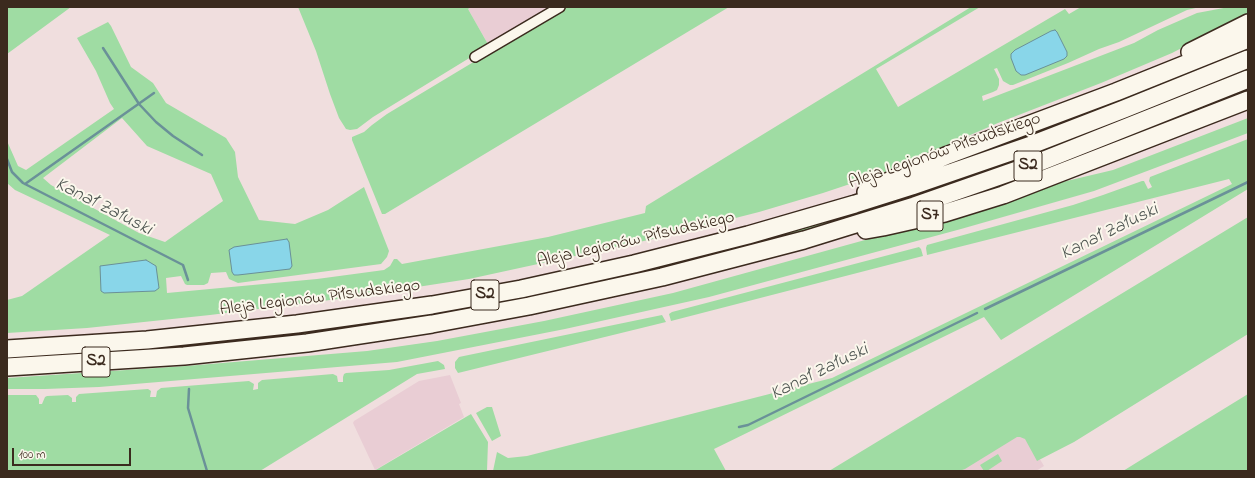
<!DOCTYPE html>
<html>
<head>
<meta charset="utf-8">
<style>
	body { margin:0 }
	#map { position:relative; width:1255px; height:478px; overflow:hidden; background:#f0dede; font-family:"Indie Flower",sans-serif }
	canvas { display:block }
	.frame { position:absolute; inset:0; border:8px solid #3b2a1e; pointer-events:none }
	.scale { position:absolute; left:12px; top:448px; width:119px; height:18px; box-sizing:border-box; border:2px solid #3b2a1e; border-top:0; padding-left:5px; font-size:12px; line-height:14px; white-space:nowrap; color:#3b2a1e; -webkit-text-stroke:3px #fbf7ec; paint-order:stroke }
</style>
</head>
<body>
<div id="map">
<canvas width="1255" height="478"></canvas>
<div class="frame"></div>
<div class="scale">100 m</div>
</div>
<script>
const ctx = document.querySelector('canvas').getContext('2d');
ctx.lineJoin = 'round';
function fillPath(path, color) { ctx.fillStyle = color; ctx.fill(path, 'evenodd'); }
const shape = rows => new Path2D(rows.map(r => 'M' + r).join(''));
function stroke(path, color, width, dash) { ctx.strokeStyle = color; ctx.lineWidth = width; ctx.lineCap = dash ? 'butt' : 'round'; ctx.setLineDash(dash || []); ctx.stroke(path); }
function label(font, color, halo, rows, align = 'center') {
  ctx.font = font + ' "Indie Flower",sans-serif'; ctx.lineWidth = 4; ctx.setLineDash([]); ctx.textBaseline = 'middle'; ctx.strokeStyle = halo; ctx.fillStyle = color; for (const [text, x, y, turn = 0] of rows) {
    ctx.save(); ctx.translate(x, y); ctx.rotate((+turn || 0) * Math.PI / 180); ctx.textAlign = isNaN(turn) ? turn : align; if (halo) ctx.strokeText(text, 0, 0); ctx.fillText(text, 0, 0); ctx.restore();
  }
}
fillPath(shape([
	[471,7,549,7,488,44,468,9],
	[450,375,461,403,459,404,464,417,375,470,353,423,354,421,419,381],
	[1023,431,1044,466,1036,471,957,471]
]), '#e9cdd4');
fillPath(shape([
	[7,7,71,7,7,54],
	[298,7,471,7,468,9,489,46,373,117,357,129,350,130,346,129,339,118,330,94,316,51],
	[565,7,729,7,385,214,382,214,352,140,352,137,364,132,372,125,387,114],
	[971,7,980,7,876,69,898,107,1065,9,1069,14,1081,7,1200,7,1187,10,1119,42,1099,49,1068,63,1013,85,1010,85,1003,81,997,68,994,69,999,79,999,85,997,90,993,92,982,96,983,101,1134,43,1158,30,1197,13,1229,7,1248,7,1248,14,1172,53,1101,83,998,123,880,174,823,193,759,212,653,239,469,279,346,298,210,315,87,328,7,333,7,300,22,296,110,235,15,190,7,183,7,141,18,166,26,170,114,109,110,103,96,71,77,38,108,22,111,26,131,67,153,83,166,103,226,138,235,152,238,177,259,220,295,224,328,210,364,187,389,251,387,257,381,264,238,283,229,279,226,272,211,273,208,283,204,285,187,285,185,284,181,276,166,278,167,293,317,279,384,270,390,266,394,259,397,259,402,264,548,237,645,213,646,206],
	[122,118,147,146,211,174,223,201,165,242,139,233,51,185,43,178],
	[1248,44,1248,49,1131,96,933,169],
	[1248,66,1248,71,1083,138,931,192,852,218,714,256,519,301,341,331,250,342,167,350,7,360,7,356,93,352,171,345,646,268],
	[1248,118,1248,133,1094,191,961,229,709,297,565,329,397,362,99,387,45,389,7,389,7,378,186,366,367,351,437,341,544,321,673,293,865,240,950,219,1054,184,1113,170],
	[1248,139,1248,189,1001,340,984,317,714,449,726,471,493,471,497,452,508,458,527,456,832,378,1232,184,1229,179,927,255,926,248,927,245,1073,205,1103,195,1142,181,1144,181,1148,189,1152,187,1149,181,1150,177],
	[1248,217,1248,334,1074,442,1037,461,1025,439,1020,437,1017,437,965,469,959,471,829,471],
	[919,247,921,249,923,256,671,321,669,314,672,312],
	[662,315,666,322,458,373,455,368,455,362,459,357],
	[438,361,444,365,445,369,417,374,260,471,7,471,7,395,36,395,39,399,39,404,42,404,45,397,47,396,68,395,72,398,72,402,76,402,76,397,79,394,148,389,151,391,150,397,156,397,157,391,161,388,249,381,254,384,253,390,258,389,258,383,262,380,333,374,337,376,338,382,343,382,343,377,344,374,346,373,389,370],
	[1248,394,1248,471,1123,471,1144,458],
	[487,407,492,407,501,436,492,441,476,413],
	[471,414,488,442,487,471,374,471],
	[998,454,1002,461,987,471,984,471,980,465]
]), '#9fdca3');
const water = shape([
	[1055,30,1057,32,1067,52,1067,56,1064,59,1025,75,1021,75,1016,71,1011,58,1011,54,1015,50,1051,31,1055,30],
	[287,239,289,242,292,266,290,269,238,275,234,275,232,272,229,250,234,247,287,239],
	[146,260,156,266,159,288,155,291,104,293,101,291,100,266,146,260]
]);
fillPath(water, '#89d6e9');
stroke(water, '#6a9198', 1);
stroke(shape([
	[103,48,139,104,156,122,173,136,202,155],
	[7,159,12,172,23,183,183,265,188,280],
	[25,184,154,93],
	[985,309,1248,182],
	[189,389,188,408,207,471],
	[739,427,748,425,977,313]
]), '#6a9198', 2.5);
const street = shape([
	[475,57,560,7]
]);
const highway = shape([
	[1190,52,1248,23],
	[866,192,906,173,948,155,1116,92,1248,39],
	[866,230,883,227,945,213,1003,195,1248,100],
	[7,349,147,340,297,324,432,305,521,289,634,264,748,235,855,204,912,186,1031,145,1124,109,1248,59],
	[7,367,184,356,307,343,432,324,529,306,662,277,804,240,914,206,1037,163,1248,79]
]);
stroke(street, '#3b2a1e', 12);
stroke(highway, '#3b2a1e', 20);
stroke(street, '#fbf7ec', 9);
stroke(highway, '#fbf7ec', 17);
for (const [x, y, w] of [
	[1028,166,28],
	[930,216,26],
	[485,295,28],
	[96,362,28]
]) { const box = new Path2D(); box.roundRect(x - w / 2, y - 15, w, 30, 3); ctx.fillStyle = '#fbf7ec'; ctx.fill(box); stroke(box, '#3b2a1e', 1); }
label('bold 17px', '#3b2a1e', null, [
	["S2",1028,166],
	["S7",930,216],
	["S2",485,295],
	["S2",96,362]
]);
label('18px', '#3b2a1e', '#fbf7ec', [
	["Aleja Legionów Piłsudskiego",945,152,-19],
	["Aleja Legionów Piłsudskiego",636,241,-13],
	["Aleja Legionów Piłsudskiego",320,299,-7]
]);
label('italic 19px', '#4e5551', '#fbf7ec', [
	["Kanał Załuski",103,208,27],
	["Kanał Załuski",1110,233,-26],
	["Kanał Załuski",820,373,-26]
]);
</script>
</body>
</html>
